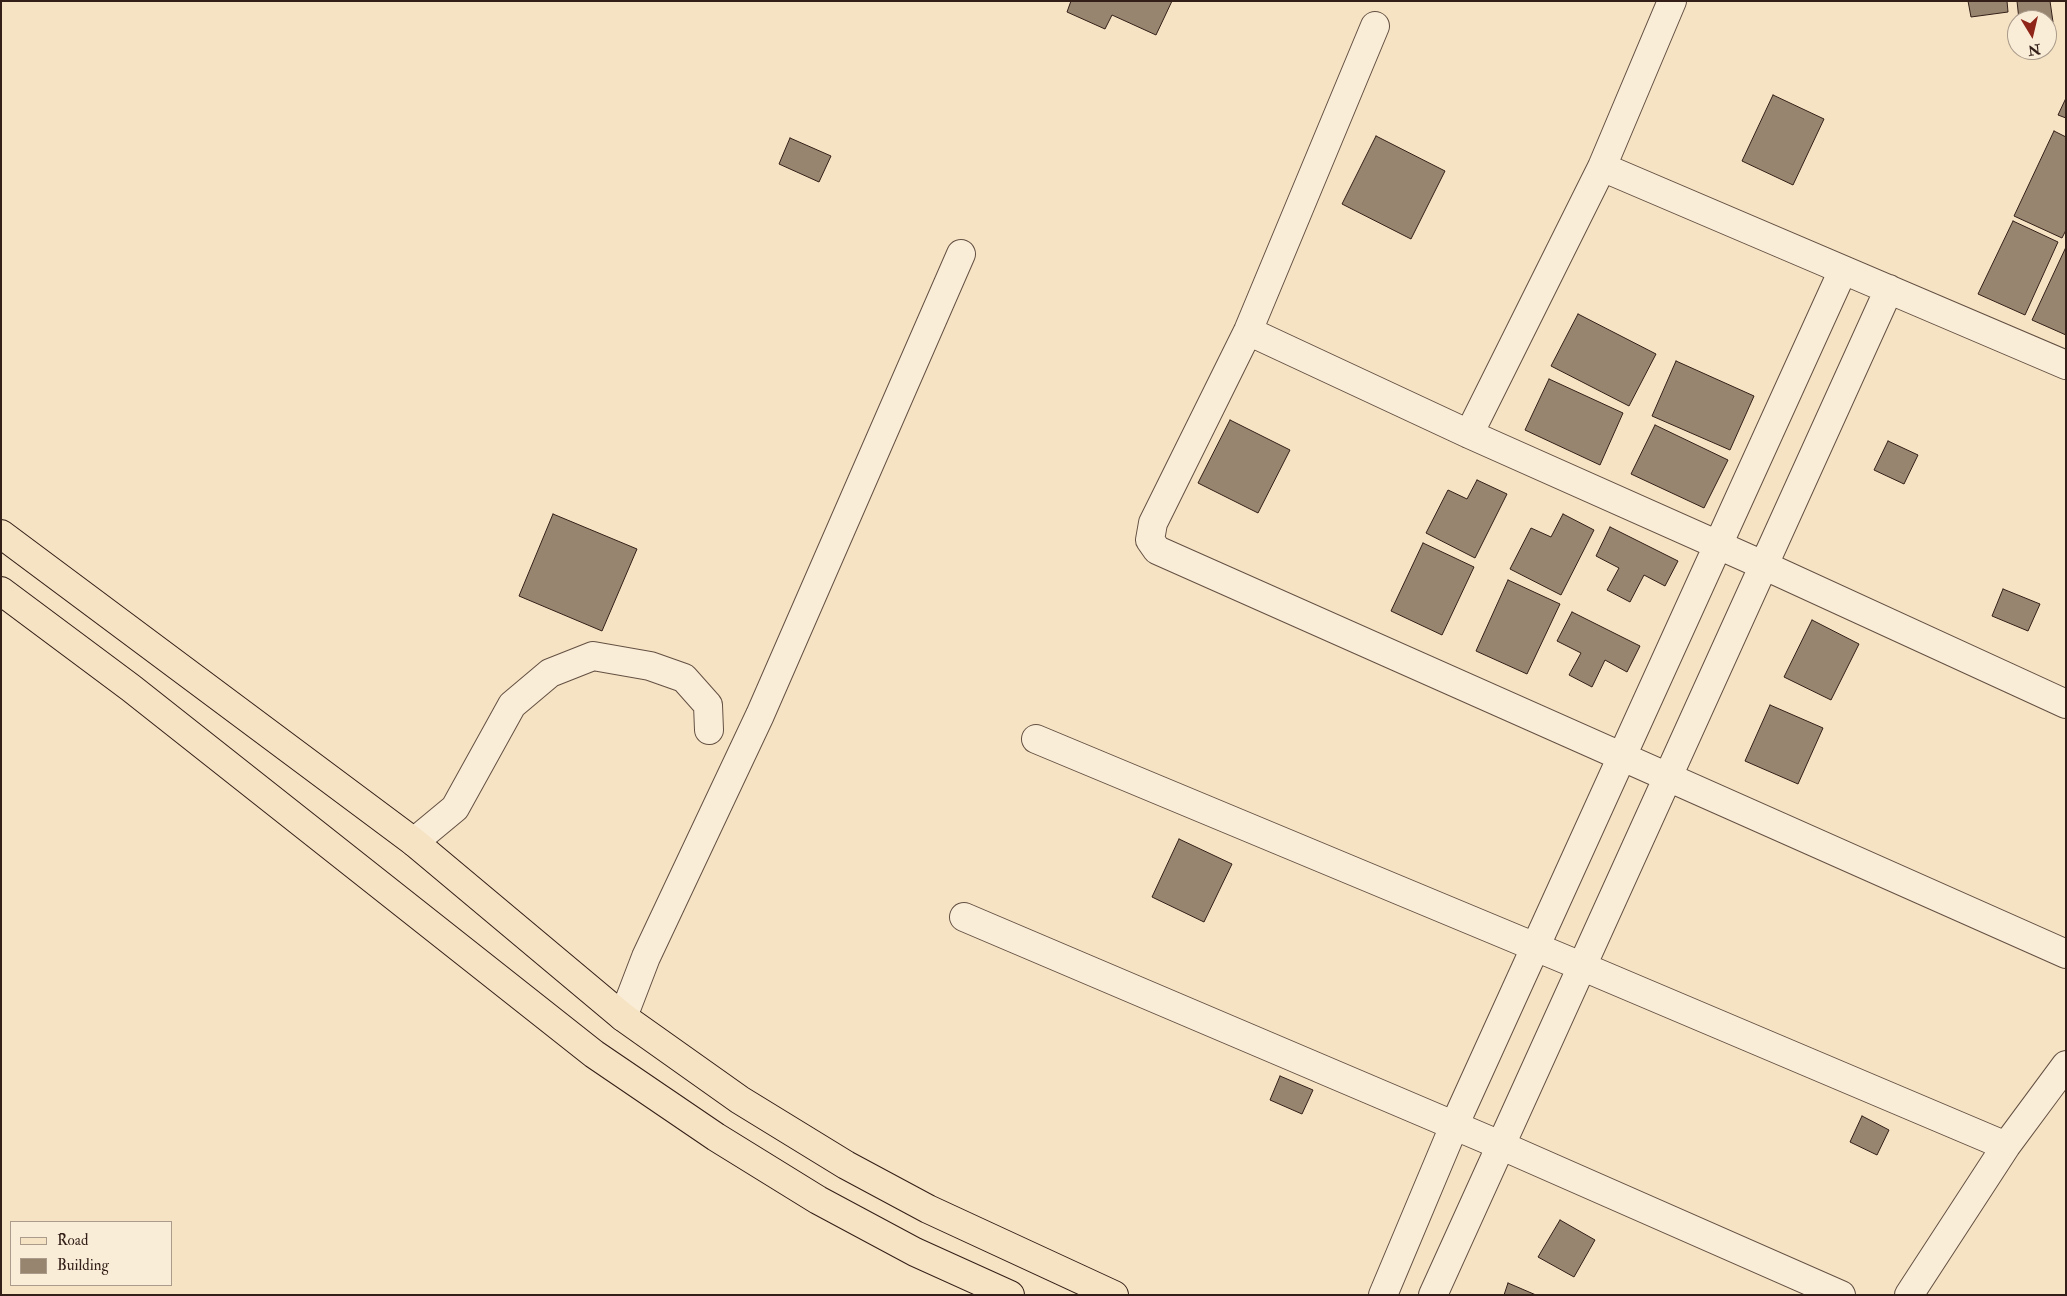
<!DOCTYPE html>
<html>
<head>
<meta charset="utf-8">
<style>
	body { margin:0 }
	#map { position:relative; width:2067px; height:1296px; overflow:hidden; background:#f6e3c3; font-family:"IM FELL Double Pica",serif }
	canvas { display:block }
	.frame { position:absolute; inset:0; border:2px solid #331f17; pointer-events:none }
	.legend { position:absolute; left:10px; top:1221px; width:162px; height:65px; box-sizing:border-box; background:#f9edd8; border:1px solid #aa9b8b; margin:0; padding:6px 9px; list-style:none; font-size:15px; color:#331f17 }
	.legend li { display:flex; align-items:center; gap:10px; height:25px }
	.legend b { width:25px; border:1px solid #aa9b8b }
	.north { position:absolute; left:2007px; top:10px; width:50px; height:50px; box-sizing:border-box; background:#f9edd8; border:1px solid #aa9b8b; border-radius:50%; rotate:171deg; font-size:14px; font-weight:700; line-height:20px; text-align:center; color:#331f17 }
	.north::after { content:''; display:block; margin:auto; width:18px; height:22px; background:#8f2418; clip-path:polygon(50% 0,100% 100%,50% 72%,0 100%) }
</style>
</head>
<body>
<div id="map">
<canvas width="2067" height="1296"></canvas>
<div class="frame"></div>
<ul class="legend">
<li><b style="height:6px;background:#f6e3c3"></b>Road</li>
<li><b style="height:14px;background:#988570"></b>Building</li>
</ul>
<div class="north">N</div>
</div>
<script>
const ctx = document.querySelector('canvas').getContext('2d');
ctx.lineJoin = 'round';
function fillPath(path, color) { ctx.fillStyle = color; ctx.fill(path, 'evenodd'); }
const shape = rows => new Path2D(rows.map(r => 'M' + r).join(''));
function stroke(path, color, width, dash) { ctx.strokeStyle = color; ctx.lineWidth = width; ctx.lineCap = dash ? 'butt' : 'round'; ctx.setLineDash(dash || []); ctx.stroke(path); }
const building = shape([
	[1071,1,1172,1,1156,35,1112,15,1105,29,1067,12,1071,1],
	[1968,1,2007,1,2008,12,1971,17,1968,1],
	[2017,1,2050,1,2053,22,2047,23,2047,20,2019,20,2017,1],
	[1773,95,1824,119,1793,185,1742,161,1773,95],
	[2066,98,2066,118,2058,115,2066,98],
	[2054,131,2066,137,2066,230,2062,238,2014,216,2054,131],
	[1376,136,1445,171,1411,239,1342,204,1376,136],
	[790,138,831,156,819,182,779,164,790,138],
	[2013,221,2058,242,2025,315,1978,294,2013,221],
	[2066,247,2066,335,2032,320,2066,247],
	[1578,314,1656,354,1629,406,1551,366,1578,314],
	[1676,361,1754,396,1730,450,1652,416,1676,361],
	[1549,379,1623,413,1600,465,1525,430,1549,379],
	[1230,420,1290,450,1258,513,1198,483,1230,420],
	[1655,425,1728,460,1704,508,1631,474,1655,425],
	[1888,441,1918,455,1904,484,1874,470,1888,441],
	[1477,480,1507,494,1475,558,1426,533,1448,490,1467,499,1477,480],
	[553,514,637,549,602,631,519,596,553,514],
	[1563,514,1594,530,1561,595,1510,569,1531,528,1551,537,1563,514],
	[1610,527,1678,561,1665,586,1644,575,1630,602,1607,590,1619,568,1596,556,1610,527],
	[1423,543,1474,567,1442,635,1391,611,1423,543],
	[1508,580,1560,604,1527,674,1476,651,1508,580],
	[2003,589,2040,604,2028,631,1992,616,2003,589],
	[1572,612,1640,646,1627,672,1605,660,1592,687,1569,675,1581,653,1557,641,1572,612],
	[1812,620,1859,644,1831,700,1784,677,1812,620],
	[1770,705,1823,728,1798,784,1745,761,1770,705],
	[1179,839,1232,864,1204,922,1152,897,1179,839],
	[1280,1076,1313,1090,1302,1114,1270,1100,1280,1076],
	[1862,1116,1889,1130,1877,1155,1850,1142,1862,1116],
	[1560,1220,1595,1240,1574,1277,1538,1257,1560,1220],
	[1508,1283,1536,1295,1504,1295,1508,1283]
]);
fillPath(building, '#988570');
stroke(building, '#331f17', 1);
const minor = shape([
	[1375,26,1248,331,1153,523,1150,540,1157,550,2066,954],
	[1602,167,2066,365],
	[1248,331,1469,434,1763,565,2066,704],
	[1469,434,1602,167,1672,1],
	[1036,739,1581,966,2006,1146],
	[414,842,455,808,512,705,550,673,593,656,650,666,684,678,708,705,709,730],
	[964,917,1500,1145,1841,1295],
	[623,1017,646,957,760,715,961,254],
	[1383,1295,1454,1126,1843,270],
	[1433,1295,1889,289],
	[1909,1295,2006,1146,2066,1065]
]);
const major = shape([
	[1,534,414,842,623,1017,740,1100,846,1165,928,1209,1114,1295],
	[1,591,131,688,594,1054,716,1137,818,1200,915,1252,1010,1295]
]);
stroke(minor, '#645042', 30);
stroke(major, '#331f17', 30);
stroke(minor, '#f9edd8', 28);
stroke(major, '#f6e3c3', 28);
</script>
</body>
</html>
